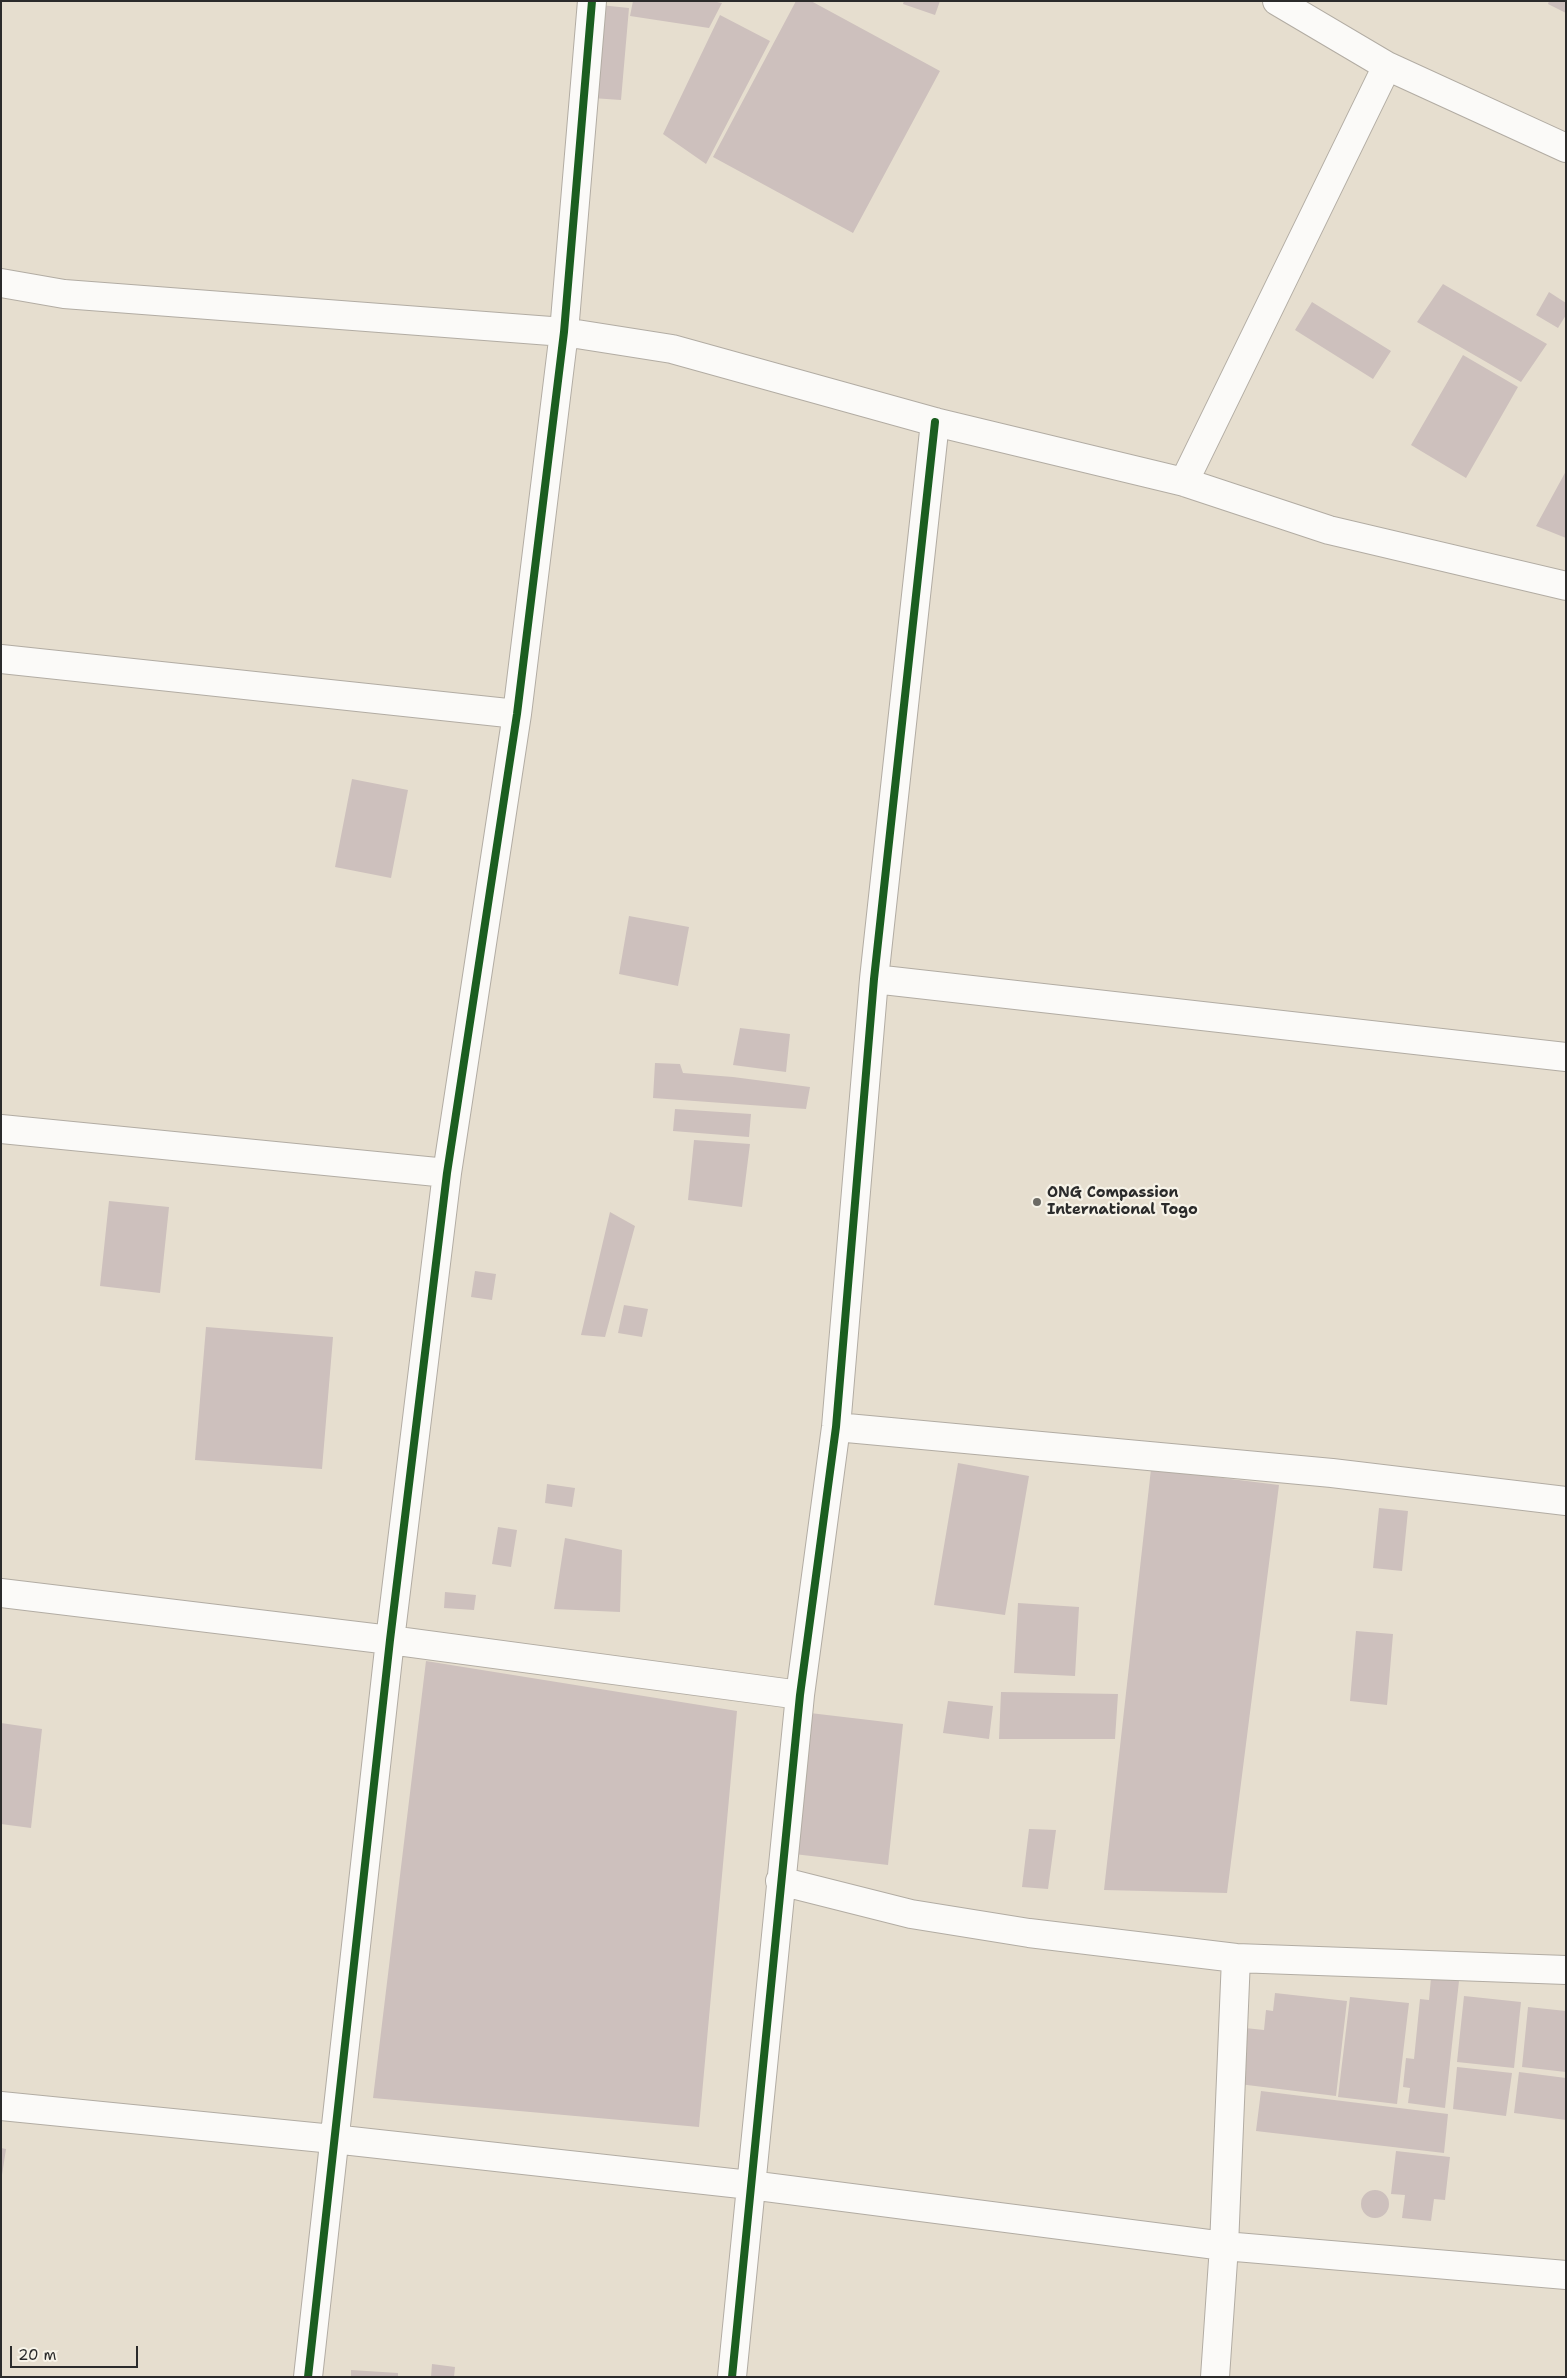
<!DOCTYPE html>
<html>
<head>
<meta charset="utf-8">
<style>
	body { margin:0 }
	#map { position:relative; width:1567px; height:2378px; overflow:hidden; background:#e6decf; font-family:"Shantell Sans",sans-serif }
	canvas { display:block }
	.frame { position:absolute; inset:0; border:2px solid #2b2b2b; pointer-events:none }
	.scale { position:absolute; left:10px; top:2346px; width:128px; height:22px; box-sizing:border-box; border:2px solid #2b2b2b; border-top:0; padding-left:6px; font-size:15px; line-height:18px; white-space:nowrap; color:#2b2b2b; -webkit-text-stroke:4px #f7f3e8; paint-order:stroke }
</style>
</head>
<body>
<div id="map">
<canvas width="1567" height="2378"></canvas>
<div class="frame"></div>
<div class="scale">20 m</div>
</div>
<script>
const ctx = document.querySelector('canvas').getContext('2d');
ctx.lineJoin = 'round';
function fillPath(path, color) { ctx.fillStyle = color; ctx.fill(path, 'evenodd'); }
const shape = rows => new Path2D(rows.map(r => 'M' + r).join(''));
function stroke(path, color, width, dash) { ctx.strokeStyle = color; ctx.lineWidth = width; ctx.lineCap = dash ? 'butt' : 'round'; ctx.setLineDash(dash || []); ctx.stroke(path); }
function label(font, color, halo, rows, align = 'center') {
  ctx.font = font + ' "Shantell Sans",sans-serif'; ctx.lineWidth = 4.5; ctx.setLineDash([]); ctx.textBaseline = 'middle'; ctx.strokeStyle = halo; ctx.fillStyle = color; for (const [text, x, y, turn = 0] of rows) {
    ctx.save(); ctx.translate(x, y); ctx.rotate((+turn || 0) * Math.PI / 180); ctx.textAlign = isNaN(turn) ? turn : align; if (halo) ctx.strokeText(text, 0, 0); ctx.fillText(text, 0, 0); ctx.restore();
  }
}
fillPath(shape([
	[633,1,712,1,722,3,709,28,630,16],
	[796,1,811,1,940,71,853,233,713,157],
	[904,1,940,1,935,15,903,4],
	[1549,1,1566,1,1566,13,1548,4],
	[600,5,629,8,621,100,592,98],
	[720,15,770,41,706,164,663,134],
	[1443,284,1547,344,1521,382,1417,322],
	[1549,292,1566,303,1566,315,1558,328,1536,315],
	[1312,302,1391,351,1373,379,1295,330],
	[1463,355,1518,387,1466,478,1411,445],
	[1566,471,1566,538,1536,526],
	[352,779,408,790,391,878,335,867],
	[629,916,689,927,678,986,619,974],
	[740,1028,790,1034,786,1072,733,1065],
	[655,1063,680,1064,683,1073,733,1077,810,1087,806,1109,653,1098],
	[675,1109,751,1114,749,1137,673,1131],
	[694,1140,750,1144,742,1207,688,1200],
	[109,1201,169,1207,160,1293,100,1286],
	[610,1212,635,1226,605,1337,581,1335],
	[475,1271,496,1274,492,1300,471,1297],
	[624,1305,648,1309,642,1337,618,1333],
	[206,1327,333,1337,322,1469,195,1460],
	[958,1463,1029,1476,1005,1615,934,1605],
	[1151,1469,1279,1485,1227,1893,1104,1890],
	[547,1484,575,1488,572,1507,545,1503],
	[1379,1508,1408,1511,1402,1571,1373,1568],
	[498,1527,517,1530,511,1567,492,1564],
	[565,1538,622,1550,620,1612,554,1609],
	[445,1592,476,1595,474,1610,444,1608],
	[1018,1603,1079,1607,1075,1676,1014,1673],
	[1356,1631,1393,1634,1387,1705,1350,1701],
	[426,1661,737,1711,699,2127,373,2098],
	[1001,1692,1118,1694,1115,1739,999,1739],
	[948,1701,993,1706,989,1739,943,1733],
	[810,1713,903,1724,888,1865,794,1854],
	[1,1723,42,1729,31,1828,1,1824],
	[1029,1829,1056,1830,1048,1889,1022,1887],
	[1431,1978,1459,1981,1445,2108,1408,2103,1410,2088,1403,2087,1406,2058,1414,2059,1420,1999,1429,2000],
	[1275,1993,1347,2001,1336,2096,1239,2084,1245,2028,1264,2030,1266,2010,1273,2011],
	[1464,1996,1521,2002,1514,2068,1457,2062],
	[1350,1997,1409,2003,1397,2104,1338,2097],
	[1528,2007,1566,2011,1566,2072,1522,2067],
	[1457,2067,1512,2073,1506,2116,1453,2109],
	[1519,2072,1566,2078,1566,2120,1514,2113],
	[1261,2091,1448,2114,1444,2153,1256,2131],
	[1,2148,6,2149,2,2175,1,2175],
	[1396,2151,1450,2157,1445,2200,1434,2199,1431,2221,1402,2218,1405,2195,1391,2194],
	'1361 2204a14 14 0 1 1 28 0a14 14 0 1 1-28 0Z',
	[432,2364,455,2367,454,2377,431,2377],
	[351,2370,398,2373,398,2377,351,2377]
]), '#cdc0bd');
const minor = shape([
	[1277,1,1387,66,1566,148],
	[1,283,64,294,564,332,672,349,935,422,1184,482,1329,530,1566,586],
	[1184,482,1387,66],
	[1,659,517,714],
	[874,979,1566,1057],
	[1,1129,447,1173],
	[836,1427,1332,1473,1566,1501],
	[1,1593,390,1640,800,1695],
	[780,1881,911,1914,1029,1933,1236,1958,1566,1970],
	[1,2106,333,2139,750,2185,1224,2246,1566,2275],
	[308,2377,390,1640,447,1173,517,714,564,332,592,1],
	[732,2377,800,1695,836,1427,874,979,935,422],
	[1215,2377,1224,2246,1236,1958]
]);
stroke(minor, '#b2aca3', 30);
stroke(minor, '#fbfaf8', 28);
stroke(shape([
	[308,2377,390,1640,447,1173,517,714,564,332,592,1],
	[732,2377,800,1695,836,1427,874,979,935,422]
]), '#1b5e20', 8);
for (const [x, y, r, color] of [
	[1037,1202,5,"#6c6a64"]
]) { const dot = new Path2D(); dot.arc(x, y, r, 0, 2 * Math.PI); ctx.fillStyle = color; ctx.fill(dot); stroke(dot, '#f7f3e8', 2); }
label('bold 15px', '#2b2b2b', '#f7f3e8', [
	["ONG Compassion",1047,1193],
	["International Togo",1047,1210]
], 'left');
</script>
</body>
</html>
